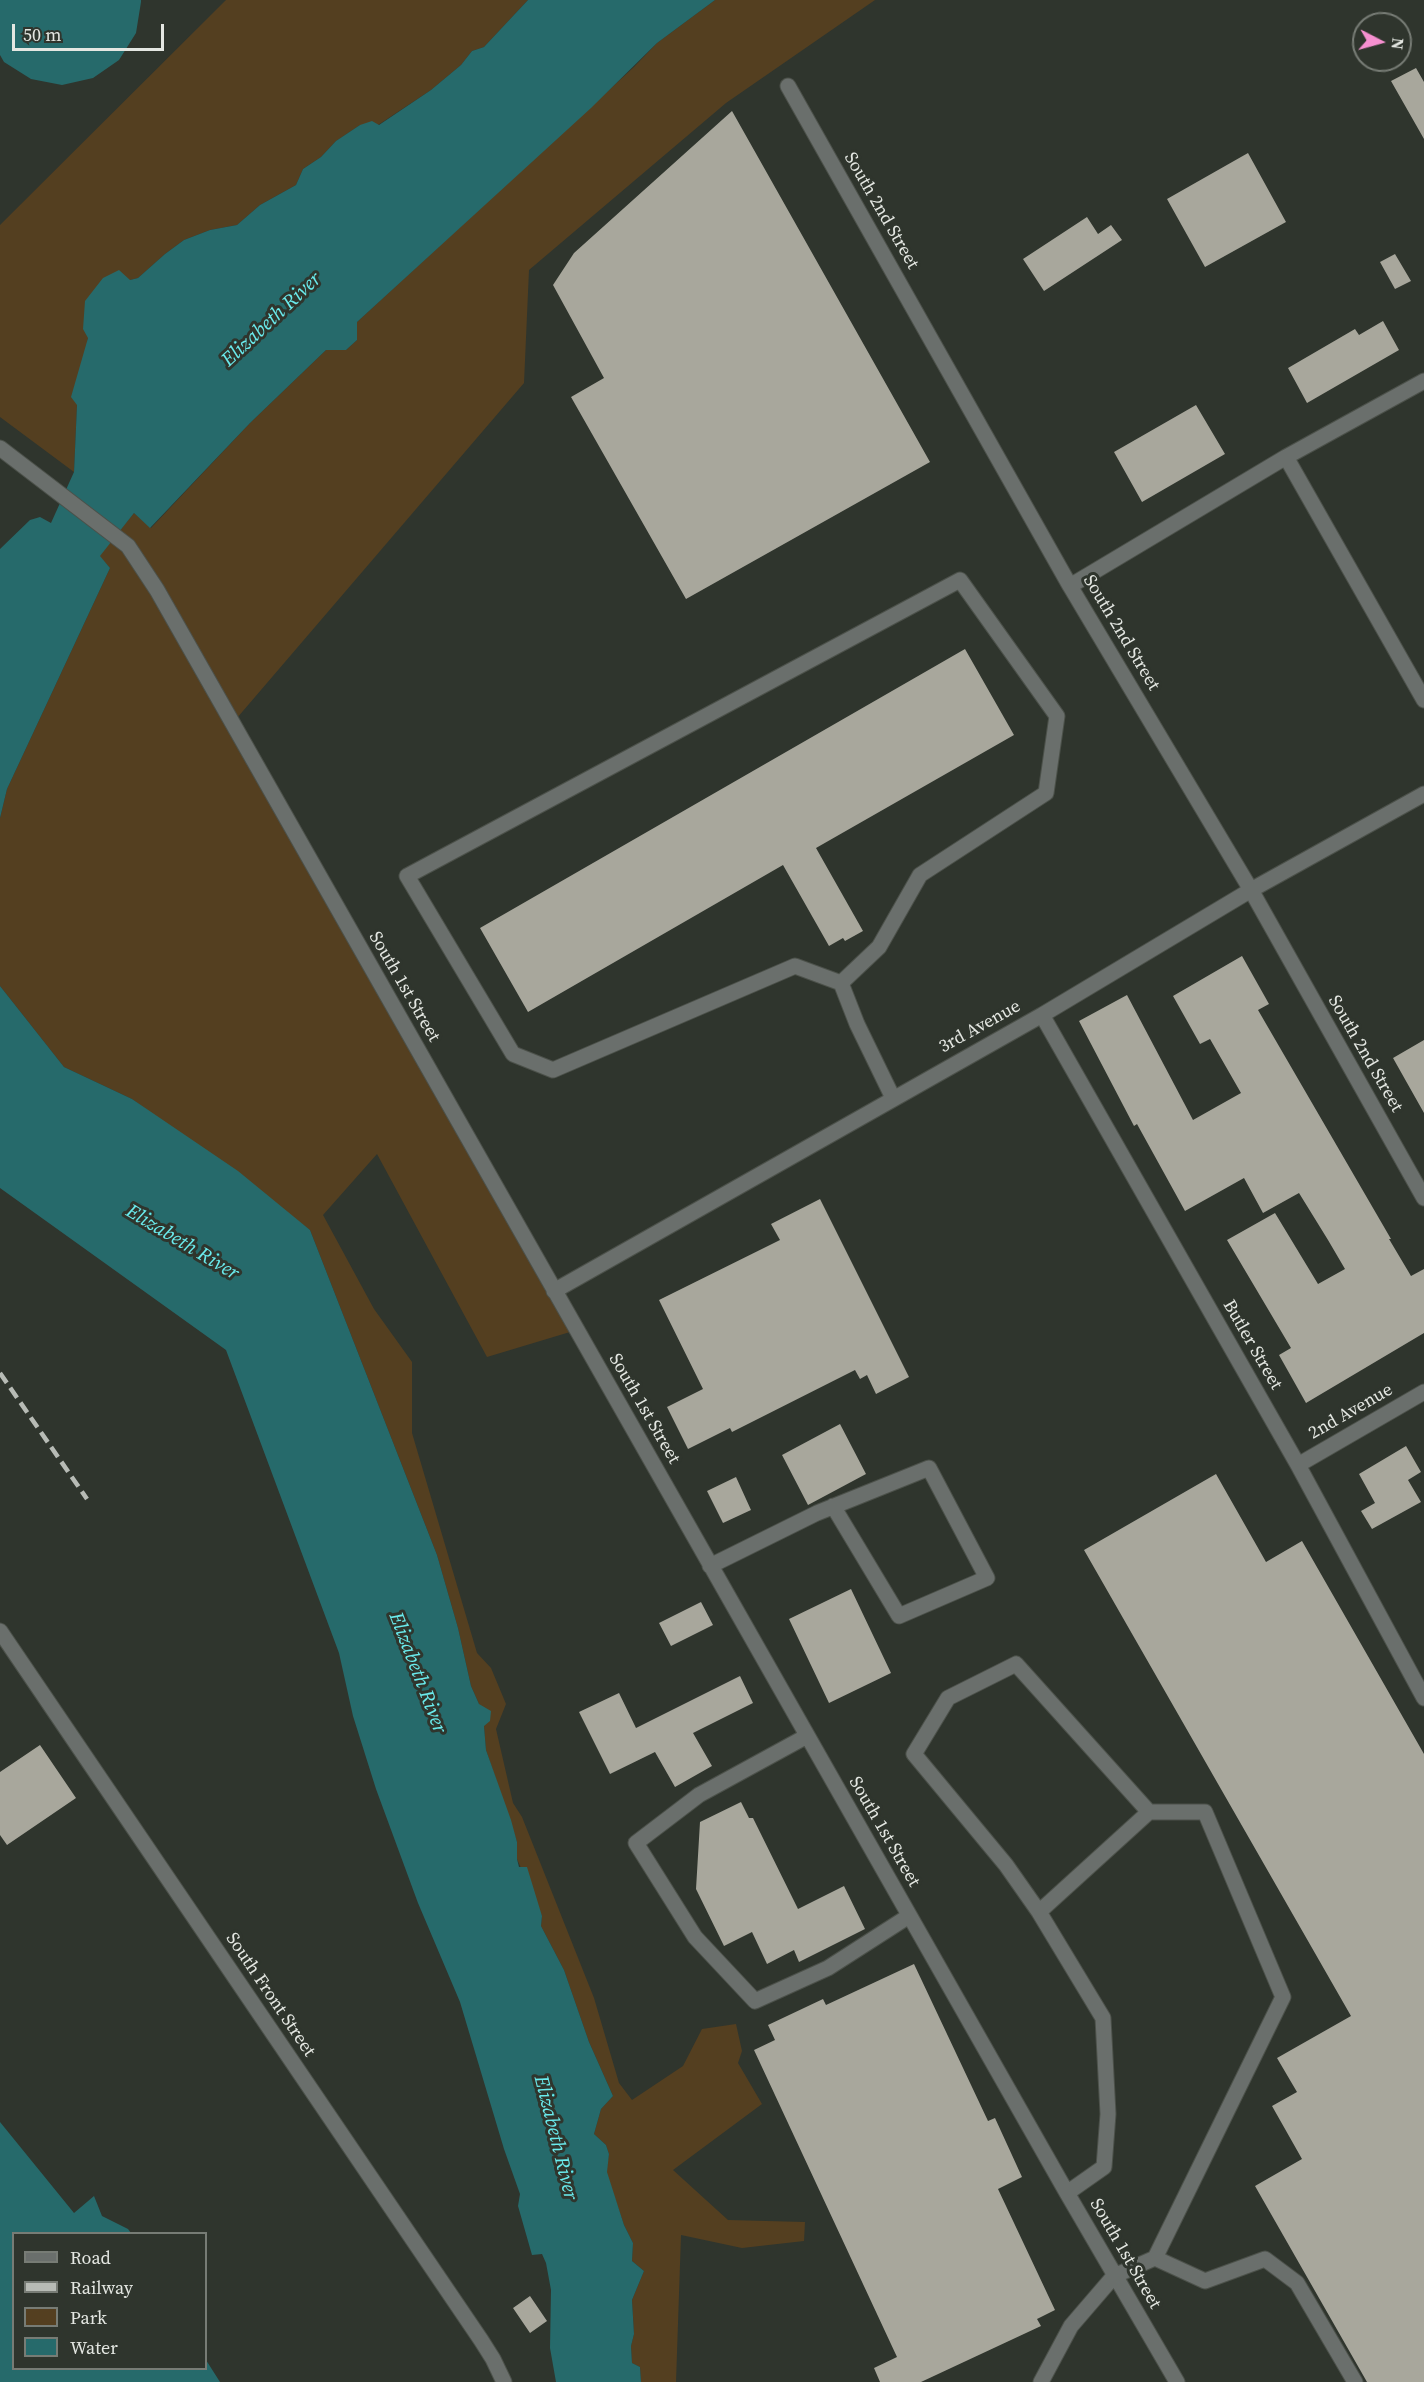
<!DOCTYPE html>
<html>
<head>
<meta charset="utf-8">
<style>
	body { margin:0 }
	#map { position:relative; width:1424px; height:2382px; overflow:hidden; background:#2f352d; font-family:"Source Serif 4",serif }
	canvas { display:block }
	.legend { position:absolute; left:12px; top:2232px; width:195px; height:138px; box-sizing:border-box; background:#2f352d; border:2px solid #777c75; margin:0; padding:8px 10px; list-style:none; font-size:18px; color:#e4e7e2 }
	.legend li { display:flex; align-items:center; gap:12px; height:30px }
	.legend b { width:30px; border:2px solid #777c75 }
	.north { position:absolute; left:1352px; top:12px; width:60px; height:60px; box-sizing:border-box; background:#2f352d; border:2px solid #777c75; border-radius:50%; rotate:96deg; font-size:16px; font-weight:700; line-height:24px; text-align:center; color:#e4e7e2 }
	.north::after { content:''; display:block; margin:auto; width:21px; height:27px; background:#f690d0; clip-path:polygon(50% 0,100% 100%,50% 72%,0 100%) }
	.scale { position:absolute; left:12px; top:24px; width:152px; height:27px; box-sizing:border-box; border:3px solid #e4e7e2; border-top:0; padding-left:8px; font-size:18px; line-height:21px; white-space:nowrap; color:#e4e7e2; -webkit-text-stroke:4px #2f352d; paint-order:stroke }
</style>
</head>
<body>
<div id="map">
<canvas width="1424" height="2382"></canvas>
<ul class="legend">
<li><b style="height:8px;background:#6a6f6c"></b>Road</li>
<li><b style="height:8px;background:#b7bbb5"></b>Railway</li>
<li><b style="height:16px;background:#543f20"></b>Park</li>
<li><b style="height:16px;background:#266a6b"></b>Water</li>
</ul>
<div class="north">N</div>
<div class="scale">50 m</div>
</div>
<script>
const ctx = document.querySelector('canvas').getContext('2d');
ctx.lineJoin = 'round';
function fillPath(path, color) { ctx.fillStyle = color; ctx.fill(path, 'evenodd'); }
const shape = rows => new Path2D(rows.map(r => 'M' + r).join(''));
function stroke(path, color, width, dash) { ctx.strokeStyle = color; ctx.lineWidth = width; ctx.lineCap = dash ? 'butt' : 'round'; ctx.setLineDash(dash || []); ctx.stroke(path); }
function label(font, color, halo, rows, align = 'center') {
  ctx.font = font + ' "Source Serif 4",serif'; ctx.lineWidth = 6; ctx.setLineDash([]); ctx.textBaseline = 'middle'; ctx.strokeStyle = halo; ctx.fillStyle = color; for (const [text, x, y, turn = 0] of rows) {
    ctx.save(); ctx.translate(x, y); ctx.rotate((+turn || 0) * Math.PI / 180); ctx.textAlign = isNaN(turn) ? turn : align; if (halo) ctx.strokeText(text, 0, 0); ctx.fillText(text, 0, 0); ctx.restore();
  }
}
fillPath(shape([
	[226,0,528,0,484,47,472,51,461,65,431,90,378,125,360,125,336,141,321,157,303,169,296,185,260,205,237,225,210,230,184,240,165,254,138,278,130,280,88,338,77,405,74,472,0,417,0,225],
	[715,0,875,0,726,103,529,270,524,383,231,725,570,1332,487,1357,377,1154,323,1215,374,1309,412,1362,412,1433,477,1653,491,1668,506,1704,496,1729,513,1803,522,1817,594,1998,619,2083,632,2100,683,2066,702,2029,736,2024,742,2051,738,2063,762,2104,673,2170,728,2220,805,2222,804,2241,742,2248,681,2235,676,2382,641,2382,640,2367,632,2363,631,2346,634,2334,632,2300,644,2271,632,2261,633,2243,624,2225,606,2172,609,2154,606,2145,594,2134,601,2109,613,2096,589,2042,564,1970,541,1926,542,1916,517,1859,517,1842,486,1750,484,1726,479,1704,471,1686,458,1628,437,1555,310,1230,132,1099,64,1067,0,986,0,818,7,789,110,568,99,556,134,513,151,528,250,423,326,350,346,350,357,340,357,322,634,67,657,43]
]), '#543f20');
fillPath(shape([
	[0,0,141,0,141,2,136,33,119,60,93,78,62,85,31,79,4,62,0,55],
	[528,0,715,0,657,43,591,108,357,322,357,340,346,350,326,350,250,423,150,528,134,513,100,556,110,568,7,789,0,818,0,549,30,520,40,517,51,523,74,472,77,405,71,397,88,338,83,329,85,301,103,278,119,270,130,280,138,278,165,254,184,240,210,230,237,225,260,205,296,185,303,169,321,157,336,141,360,125,372,121,379,125,431,90,461,65,472,51,484,47],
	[0,986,64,1067,132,1099,238,1171,310,1230,437,1555,458,1628,471,1686,479,1704,491,1711,490,1721,484,1726,486,1750,511,1820,517,1842,517,1859,519,1867,527,1867,542,1916,541,1926,564,1970,589,2042,613,2096,601,2109,594,2134,606,2145,609,2154,607,2172,624,2225,633,2243,632,2261,644,2271,632,2300,634,2334,631,2346,632,2363,640,2367,641,2382,556,2382,550,2348,551,2290,546,2263,542,2254,532,2255,518,2206,520,2194,504,2149,460,2002,418,1903,376,1789,353,1716,339,1653,226,1350,0,1188],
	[0,2122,74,2213,94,2196,102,2216,128,2229,131,2233,14,2234,14,2368,206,2368,206,2360,220,2382,0,2382]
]), '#266a6b');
fillPath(shape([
	[1416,68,1424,82,1424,139,1391,81],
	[732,111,930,462,686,599,571,397,604,378,553,285,574,253],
	[1248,153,1286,222,1205,267,1167,199],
	[1087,217,1098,234,1111,225,1122,240,1044,291,1023,259],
	[1395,254,1411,281,1395,289,1380,262],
	[1383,321,1399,350,1307,403,1288,368,1355,329,1359,335],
	[1196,405,1225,454,1142,502,1114,452],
	[965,649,1014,735,816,848,863,931,845,941,843,938,829,946,783,865,528,1012,480,928],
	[1242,956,1269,1004,1258,1010,1391,1239,1389,1239,1411,1276,1424,1269,1424,1333,1306,1403,1279,1355,1291,1348,1227,1240,1275,1213,1318,1284,1345,1269,1328,1240,1299,1193,1263,1213,1244,1178,1185,1211,1137,1124,1134,1126,1079,1021,1127,995,1193,1120,1241,1093,1210,1039,1200,1044,1173,996],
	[1424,1040,1424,1113,1393,1058],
	[820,1199,909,1377,876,1394,867,1375,860,1379,855,1370,732,1432,730,1428,688,1449,667,1407,703,1389,659,1300,780,1240,771,1224],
	[840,1424,866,1474,808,1505,782,1455],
	[1406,1446,1421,1472,1408,1480,1421,1502,1372,1529,1361,1511,1375,1503,1359,1474],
	[1216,1474,1266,1562,1302,1541,1424,1754,1424,2382,1367,2382,1255,2186,1302,2159,1272,2106,1297,2092,1277,2058,1351,2016,1084,1550],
	[736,1477,751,1510,723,1523,707,1491],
	[851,1589,891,1673,829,1703,789,1619],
	[701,1602,713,1625,671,1646,659,1623],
	[740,1676,753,1703,693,1733,712,1766,675,1787,655,1752,610,1774,579,1712,619,1693,636,1728],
	[40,1745,76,1798,7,1845,0,1835,0,1772],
	[741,1802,749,1818,753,1818,798,1909,844,1886,865,1929,799,1962,794,1950,767,1964,752,1932,724,1946,696,1889,700,1822],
	[914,1964,988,2121,995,2118,1022,2177,998,2189,1055,2310,1037,2319,1041,2326,921,2382,880,2382,874,2368,897,2357,754,2050,775,2040,768,2025,823,1999,826,2005],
	[530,2296,547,2321,530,2333,513,2308]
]), '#a8a79c');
const minor = shape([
	[788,86,1070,586,1251,890,1424,1198],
	[0,448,128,546,157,590,1067,2193,1177,2382],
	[1286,457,1424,700],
	[1070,586,1286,457,1424,381],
	[841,983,795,966,553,1070,513,1054,407,876,960,580,1057,716,1046,793,920,875,879,947,841,983,857,1024,893,1098],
	[1042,1015,1298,1465,1424,1698],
	[554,1291,1042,1015,1251,890,1424,794],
	[1298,1465,1424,1392],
	[710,1566,817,1513,929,1468,987,1578,899,1616,833,1506],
	[0,1631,481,2340,493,2359,504,2382],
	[807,1736,699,1795,636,1843,695,1937,755,2001,828,1968,909,1916],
	[1039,1912,1149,1812],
	[1067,2193,1104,2167,1108,2114,1103,2018,1039,1912,1006,1865,914,1754,948,1698,1016,1664,1149,1812,1205,1812,1283,1997,1155,2258],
	[1041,2382,1071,2326,1114,2276,1155,2258,1205,2281,1265,2259,1297,2283,1355,2382]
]);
stroke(minor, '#4c514a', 17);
stroke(minor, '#6a6f6c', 15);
stroke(shape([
	[0,1373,87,1499]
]), '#b7bbb5', 4.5, [12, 6]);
label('18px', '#e4e7e2', '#2f352d', [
	["South 2nd Street",881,211,60],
	["South 2nd Street",1121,633,59],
	["South 1st Street",404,987,60],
	["3rd Avenue",980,1027,-29],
	["South 2nd Street",1365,1054,60],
	["Butler Street",1252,1345,60],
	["South 1st Street",644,1409,60],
	["2nd Avenue",1351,1412,-30],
	["South 1st Street",884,1832,60],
	["South Front Street",270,1995,56],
	["South 1st Street",1125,2254,60]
]);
label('italic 20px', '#6aebed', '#2f352d', [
	["Elizabeth River",272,320,-43],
	["Elizabeth River",182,1243,31],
	["Elizabeth River",417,1673,69],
	["Elizabeth River",555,2138,76]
]);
</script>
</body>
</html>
